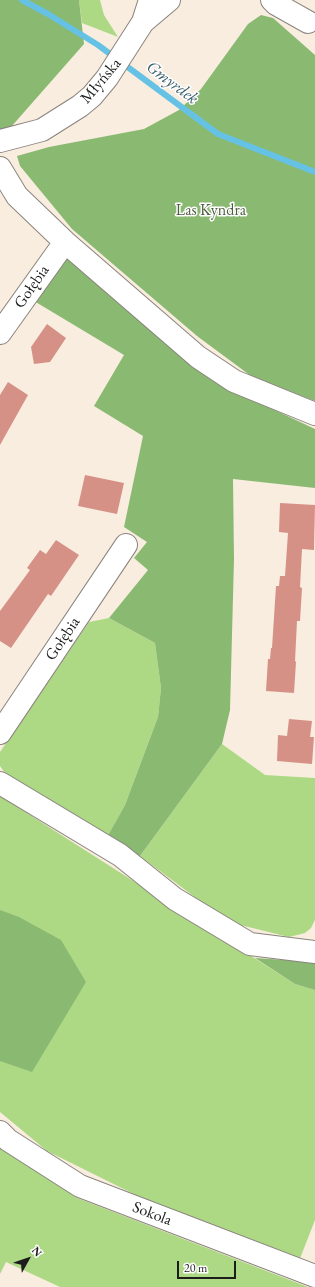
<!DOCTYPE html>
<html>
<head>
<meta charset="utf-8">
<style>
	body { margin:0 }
	#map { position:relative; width:315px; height:1287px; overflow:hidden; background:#f9eddf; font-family:"EB Garamond",serif }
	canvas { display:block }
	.north { position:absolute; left:8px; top:1239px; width:40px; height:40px; -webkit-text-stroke:3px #fff; paint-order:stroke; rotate:50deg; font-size:11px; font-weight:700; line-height:16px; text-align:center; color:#1c1c1c }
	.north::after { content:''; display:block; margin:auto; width:14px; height:18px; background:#1c1c1c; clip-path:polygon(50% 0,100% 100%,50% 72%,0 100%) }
	.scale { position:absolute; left:177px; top:1261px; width:59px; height:18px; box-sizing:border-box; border:2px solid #1c1c1c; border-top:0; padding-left:5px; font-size:12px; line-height:14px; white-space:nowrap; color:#1c1c1c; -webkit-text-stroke:3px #fff; paint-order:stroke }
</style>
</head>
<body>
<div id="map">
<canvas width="315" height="1287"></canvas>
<div class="north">N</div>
<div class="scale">20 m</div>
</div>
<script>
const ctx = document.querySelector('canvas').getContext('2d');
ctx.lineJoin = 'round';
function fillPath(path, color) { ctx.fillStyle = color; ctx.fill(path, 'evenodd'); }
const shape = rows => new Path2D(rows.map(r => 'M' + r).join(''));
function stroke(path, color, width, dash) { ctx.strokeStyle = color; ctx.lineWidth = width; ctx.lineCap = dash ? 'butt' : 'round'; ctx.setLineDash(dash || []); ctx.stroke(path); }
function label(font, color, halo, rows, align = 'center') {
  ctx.font = font + ' "EB Garamond",serif'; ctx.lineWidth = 3; ctx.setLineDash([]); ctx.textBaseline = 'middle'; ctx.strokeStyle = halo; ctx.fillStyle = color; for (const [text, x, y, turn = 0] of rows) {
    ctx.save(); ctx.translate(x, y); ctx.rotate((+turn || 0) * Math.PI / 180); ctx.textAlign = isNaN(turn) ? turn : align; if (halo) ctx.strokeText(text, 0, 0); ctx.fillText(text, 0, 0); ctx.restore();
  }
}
fillPath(shape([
	[79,0,100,0,104,15,118,37,82,23],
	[109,618,155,643,161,688,158,717,125,805,107,837,7,776,0,766,0,752,89,622],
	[222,744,265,775,315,778,315,920,311,928,305,933,289,937,228,922,140,856],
	[0,796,295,984,315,990,315,1220,299,1261,154,1204,47,1151,0,1112],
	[0,1146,77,1198,308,1287,60,1287,6,1262,0,1274]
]), '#add985');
fillPath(shape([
	[0,0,79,0,84,44,11,127,0,130],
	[261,15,273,18,315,55,315,401,251,376,197,336,72,229,20,166,17,156,49,147,144,129,179,110,201,89,248,24],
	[68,257,228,388,315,429,315,488,233,479,234,559,230,710,222,744,140,856,107,837,125,805,158,717,161,688,155,643,109,618,148,570,134,558,147,542,124,527,143,436,94,406,124,355,34,301],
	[0,910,19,917,61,940,86,982,32,1072,0,1061],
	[255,958,315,962,315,990,295,984]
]), '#8ab972');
stroke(shape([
	[22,0,48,14,98,45,218,134,315,172]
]), '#66c2e4', 6);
fillPath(shape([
	[47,324,66,338,50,362,34,364,31,347],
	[8,382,28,395,0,445,0,395],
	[85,475,124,483,117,514,78,506],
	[280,503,315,505,314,550,302,549,300,587,302,588,300,621,297,621,295,661,296,662,294,693,266,691,268,659,270,659,271,648,272,648,276,586,279,586,280,576,285,576,288,533,279,532],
	[56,540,79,555,51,596,48,594,11,648,0,641,0,611,30,570,27,568,40,550,46,554],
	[289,719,312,721,310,737,314,737,312,764,277,761,278,735,287,736]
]), '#d69187');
const minor = shape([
	[272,0,276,4,308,22],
	[143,22,169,0],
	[0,141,42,130,80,106,92,96,107,78,143,22,150,0],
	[0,168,17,196,65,242,198,357,234,381,315,414],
	[0,333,65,242],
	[0,733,126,545],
	[0,783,120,855,175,899,250,944,315,952],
	[0,1132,8,1140,80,1186,315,1276]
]);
stroke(minor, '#8a847e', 24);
stroke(minor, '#fff', 22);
label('16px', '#1c1c1c', '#fff', [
	["Młyńska",101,81,-50],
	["Gołębia",32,287,-55],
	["Gołębia",63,639,-56],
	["Sokola",152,1214,21]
]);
label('16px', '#4f5e41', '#fff', [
	["Las Kyndra",211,211]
]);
label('italic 17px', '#3a5e6c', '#fff', [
	["Gmyrdek",172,83,37]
]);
</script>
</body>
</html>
